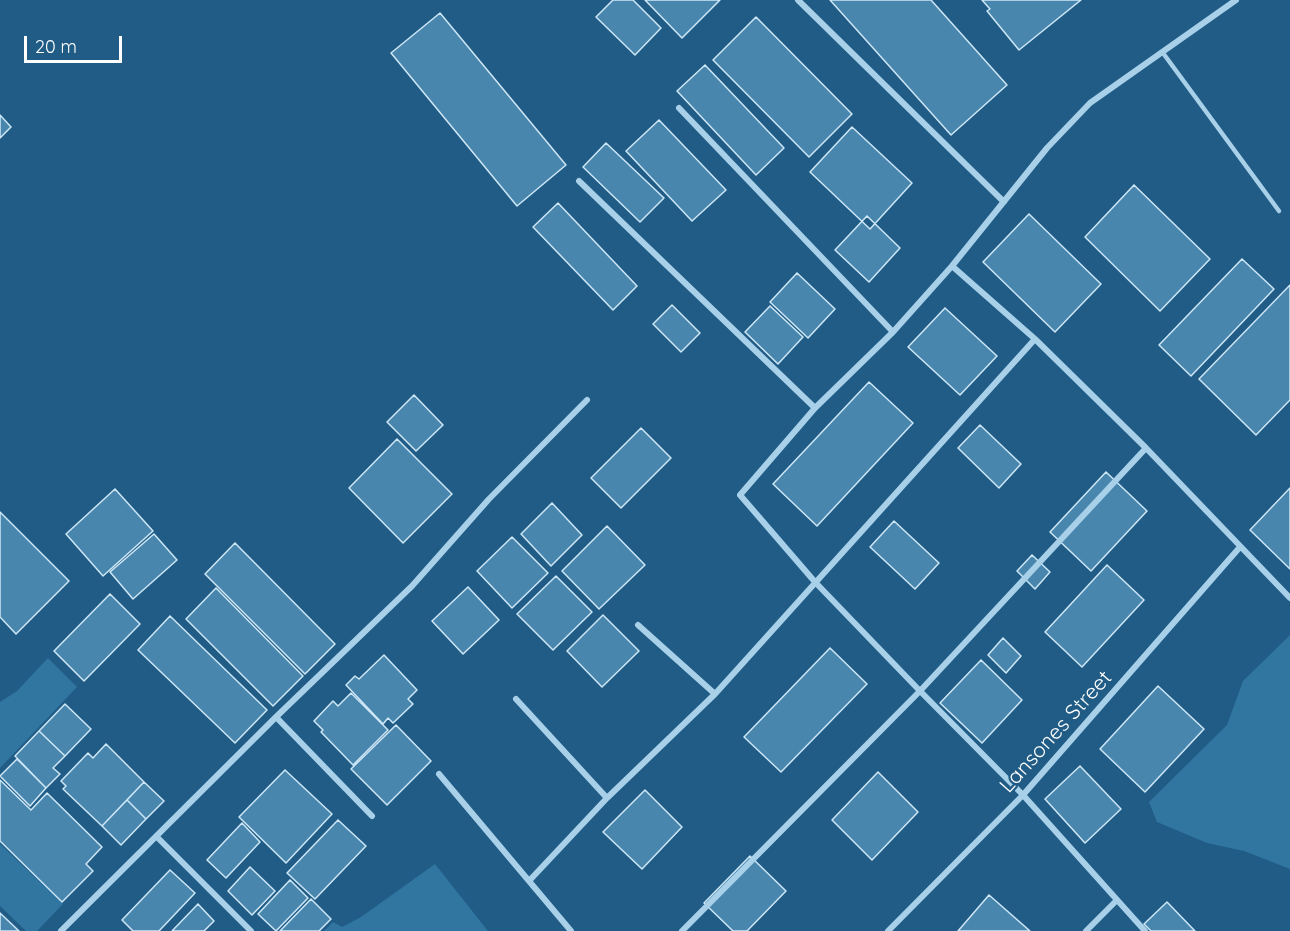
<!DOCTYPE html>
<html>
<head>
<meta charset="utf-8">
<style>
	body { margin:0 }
	#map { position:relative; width:1290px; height:931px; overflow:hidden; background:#205c85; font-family:Quicksand,sans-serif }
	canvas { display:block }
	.scale { position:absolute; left:24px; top:36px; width:98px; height:27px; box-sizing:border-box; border:3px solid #fff; border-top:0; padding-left:8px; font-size:18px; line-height:21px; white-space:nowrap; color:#fff; -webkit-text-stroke:4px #205c85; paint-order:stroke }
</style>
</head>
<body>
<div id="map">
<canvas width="1290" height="931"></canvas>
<div class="scale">20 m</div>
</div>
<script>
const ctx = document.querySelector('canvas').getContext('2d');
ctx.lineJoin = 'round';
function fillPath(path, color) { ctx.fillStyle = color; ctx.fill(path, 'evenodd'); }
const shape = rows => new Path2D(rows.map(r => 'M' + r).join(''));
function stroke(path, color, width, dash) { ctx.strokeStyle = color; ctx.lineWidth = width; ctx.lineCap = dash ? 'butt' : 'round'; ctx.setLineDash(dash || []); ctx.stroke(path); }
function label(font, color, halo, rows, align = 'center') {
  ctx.font = font + ' Quicksand,sans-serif'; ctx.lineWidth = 4.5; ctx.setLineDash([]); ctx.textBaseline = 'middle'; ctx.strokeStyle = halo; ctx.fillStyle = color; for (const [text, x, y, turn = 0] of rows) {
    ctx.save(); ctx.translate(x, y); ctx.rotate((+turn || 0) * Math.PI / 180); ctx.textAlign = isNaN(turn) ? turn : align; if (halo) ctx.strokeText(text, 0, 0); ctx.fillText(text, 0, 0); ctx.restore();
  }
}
fillPath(shape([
	[1290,635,1290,869,1244,851,1207,843,1157,822,1149,802,1227,725,1243,681],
	[48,658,77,687,0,768,0,702,17,691],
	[0,844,63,904,37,931,26,931,0,906],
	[435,864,488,931,324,931,333,922,342,927,361,917]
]), '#3175a1');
const building = shape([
	[613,0,633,0,661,28,635,55,596,17,613,0],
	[645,0,720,0,682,38,645,0],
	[830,0,931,0,1007,85,951,135,830,0],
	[982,0,1081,0,1019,50,987,11,990,9,982,0],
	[440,13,566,165,517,206,391,53,440,13],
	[756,17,852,114,809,157,713,60,756,17],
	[705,65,784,148,756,175,677,91,705,65],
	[0,115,11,127,0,138,0,115],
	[659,120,726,190,692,221,626,151,659,120],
	[852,127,912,183,870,229,810,172,852,127],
	[606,143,664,198,640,222,583,167,606,143],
	[1134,185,1210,259,1160,311,1085,237,1134,185],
	[558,203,637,286,613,310,533,227,558,203],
	[1029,214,1101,284,1055,332,983,262,1029,214],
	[867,216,900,248,869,282,835,250,867,216],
	[1242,259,1274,289,1191,376,1159,345,1242,259],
	[797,273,835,309,808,338,770,302,797,273],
	[1290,285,1290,400,1256,435,1199,379,1290,285],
	[672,305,700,333,681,352,653,324,672,305],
	[770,306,803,337,778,364,745,332,770,306],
	[945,308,997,356,960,395,908,347,945,308],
	[869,382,913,423,817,526,773,484,869,382],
	[414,395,443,425,416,451,387,422,414,395],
	[980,425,1021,464,999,488,958,448,980,425],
	[641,428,671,458,621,508,591,478,641,428],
	[397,439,452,494,403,543,349,488,397,439],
	[1106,472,1147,511,1091,571,1050,532,1106,472],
	[1290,488,1290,569,1250,530,1290,488],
	[115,489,153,531,103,576,66,534,115,489],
	[552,503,582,535,551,566,521,534,552,503],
	[0,512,69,581,16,634,0,617,0,512],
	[894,521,939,563,915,589,870,547,894,521],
	[607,526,645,565,599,609,562,571,607,526],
	[154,534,177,560,133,599,110,572,154,534],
	[512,537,548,573,512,608,477,571,512,537],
	[235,543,335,644,305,674,205,574,235,543],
	[1032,555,1050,572,1035,589,1017,571,1032,555],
	[1107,565,1144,600,1082,667,1045,632,1107,565],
	[556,576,592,612,553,650,517,614,556,576],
	[468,587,499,620,463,654,432,621,468,587],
	[216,588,303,676,273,706,186,619,216,588],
	[110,594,140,624,84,681,54,651,110,594],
	[603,615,639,651,602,687,567,651,603,615],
	[170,616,267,710,235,743,138,650,170,616],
	[1003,638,1021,656,1006,673,988,655,1003,638],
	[830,648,867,684,781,772,744,737,830,648],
	[384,655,417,690,408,699,413,704,393,723,388,718,383,724,346,685,355,676,359,679,384,655],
	[981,660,1022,700,982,743,940,703,981,660],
	[1158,686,1204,729,1145,792,1100,749,1158,686],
	[351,693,388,730,353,765,321,732,323,730,314,721,333,701,338,706,351,693],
	[65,704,91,729,65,756,39,731,65,704],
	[396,725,431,761,387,805,351,769,396,725],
	[39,731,65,756,53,768,60,774,46,788,15,756,39,731],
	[106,744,144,782,102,826,63,789,66,786,61,781,88,753,93,758,106,744],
	[17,759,46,788,30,806,0,776,17,759],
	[1080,766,1121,809,1085,843,1045,799,1080,766],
	[285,770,332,814,286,863,239,817,285,770],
	[878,772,918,812,872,860,832,820,878,772],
	[0,780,31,810,47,793,102,847,86,864,93,871,62,902,0,841,0,780],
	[144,782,164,801,146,819,127,800,144,782],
	[645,790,682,827,642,869,603,832,645,790],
	[127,800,146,819,121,845,102,826,127,800],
	[338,820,366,846,315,899,287,873,338,820],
	[242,823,260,842,226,878,207,860,242,823],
	[750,856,786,891,747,931,733,931,704,903,750,856],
	[250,867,275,891,252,915,228,891,250,867],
	[170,870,195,893,159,931,133,931,122,920,170,870],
	[290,880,308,898,276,931,258,914,290,880],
	[989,895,1030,931,958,931,989,895],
	[311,899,331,919,319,931,280,931,311,899],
	[1167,902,1195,931,1151,931,1144,924,1167,902],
	[198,904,214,921,204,931,172,931,198,904],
	[0,913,19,931,0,931,0,913]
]);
fillPath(building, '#4986ad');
stroke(building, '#cde7f7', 1.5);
stroke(shape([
	[1163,53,1279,211]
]), '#a9d0e9', 4.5);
stroke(shape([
	[798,0,1004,202],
	[679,108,893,332],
	[579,181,815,408],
	[952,266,1035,339,1146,448,1290,598],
	[638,625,715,694],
	[516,699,607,798],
	[276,717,372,816],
	[439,774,571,931],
	[157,837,251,931],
	[529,881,607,798,715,694,1035,339],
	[61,931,276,717,412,586,489,499,587,400],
	[682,931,920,691,1146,448],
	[888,931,1023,795,1240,547],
	[1086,931,1117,900],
	[1145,931,1023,795,920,691,815,582,740,495,815,408,893,332,952,266,1047,148,1090,103,1236,0]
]), '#a9d0e9', 6);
label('21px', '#fff', '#205c85', [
	["Lansones Street",1056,732,-48]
]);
</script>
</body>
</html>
